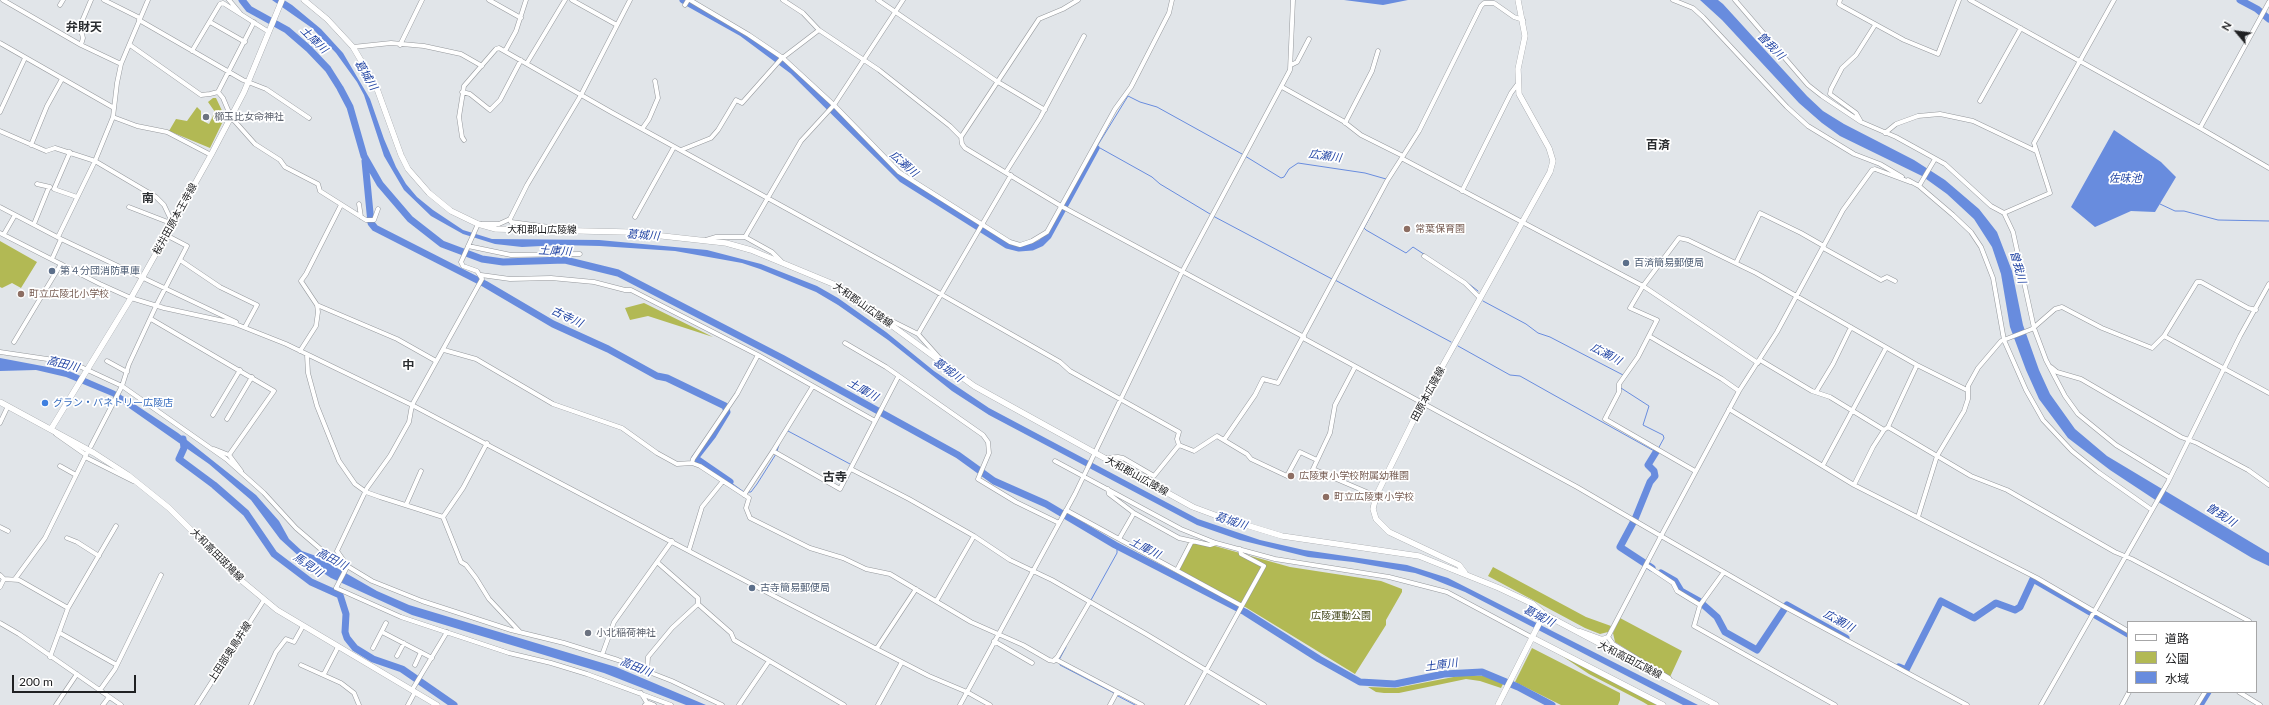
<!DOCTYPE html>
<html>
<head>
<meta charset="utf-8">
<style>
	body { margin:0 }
	#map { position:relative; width:2269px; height:705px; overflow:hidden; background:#e1e5e9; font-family:Lato,"Noto Sans JP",sans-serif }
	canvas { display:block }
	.legend { position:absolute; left:2127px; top:621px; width:130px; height:72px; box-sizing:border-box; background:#fff; border:1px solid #a6a6a7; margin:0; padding:5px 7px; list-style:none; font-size:12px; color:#202123 }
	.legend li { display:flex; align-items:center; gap:8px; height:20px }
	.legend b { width:20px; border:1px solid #a6a6a7 }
	.north { position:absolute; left:2217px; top:12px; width:40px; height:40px; -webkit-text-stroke:3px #fff; paint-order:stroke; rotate:299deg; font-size:11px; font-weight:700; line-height:16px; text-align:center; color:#202123 }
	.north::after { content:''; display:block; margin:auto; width:14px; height:18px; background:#202123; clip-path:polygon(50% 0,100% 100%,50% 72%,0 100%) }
	.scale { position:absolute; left:12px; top:675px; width:124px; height:18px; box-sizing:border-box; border:2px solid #202123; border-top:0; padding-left:5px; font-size:12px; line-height:14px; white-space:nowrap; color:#202123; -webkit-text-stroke:3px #fff; paint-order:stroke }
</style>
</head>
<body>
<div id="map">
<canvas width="2269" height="705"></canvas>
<ul class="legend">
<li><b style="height:5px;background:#fff"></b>道路</li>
<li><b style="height:11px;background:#b2b954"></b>公園</li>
<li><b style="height:11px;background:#688cde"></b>水域</li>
</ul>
<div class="north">N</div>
<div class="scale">200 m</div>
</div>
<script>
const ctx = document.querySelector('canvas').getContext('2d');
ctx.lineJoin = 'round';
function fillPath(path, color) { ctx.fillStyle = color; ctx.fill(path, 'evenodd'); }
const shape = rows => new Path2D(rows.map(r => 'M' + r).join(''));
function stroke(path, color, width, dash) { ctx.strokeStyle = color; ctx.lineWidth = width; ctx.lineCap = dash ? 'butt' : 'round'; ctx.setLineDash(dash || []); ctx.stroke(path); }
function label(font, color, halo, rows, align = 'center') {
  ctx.font = font + ' Lato,"Noto Sans JP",sans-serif'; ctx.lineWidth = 3.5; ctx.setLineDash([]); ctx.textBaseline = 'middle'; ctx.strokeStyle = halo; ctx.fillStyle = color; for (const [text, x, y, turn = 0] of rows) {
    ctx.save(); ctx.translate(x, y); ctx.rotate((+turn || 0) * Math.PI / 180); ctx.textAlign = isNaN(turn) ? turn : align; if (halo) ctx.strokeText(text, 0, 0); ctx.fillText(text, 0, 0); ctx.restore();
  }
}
fillPath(shape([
	[213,98,216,98,225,117,210,148,169,131,176,119,187,121,197,107,201,111,201,120,209,124,215,112,208,102],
	[0,241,37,262,21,288,12,283,2,288,0,287],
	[644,303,713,337,648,316,630,320,625,308],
	[1190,539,1290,567,1381,581,1402,589,1402,592,1386,620,1386,625,1355,674,1242,605,1175,572],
	[1493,567,1586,617,1611,626,1608,632,1600,634,1585,628,1488,576],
	[1620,618,1682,651,1670,677,1615,642,1613,633],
	[1532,648,1620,693,1620,700,1618,705,1561,705,1515,682],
	[1553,650,1659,705,1648,705,1643,702,1589,674],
	[1464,675,1485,676,1503,684,1501,688,1480,681,1466,679,1399,693,1384,693,1376,692,1368,687,1396,688]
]), '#b2b954');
fillPath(shape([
	[272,0,284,0,292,5,321,29,343,53,370,99,384,139,396,167,406,184,417,197,433,210,463,230,492,239,599,240,707,250,761,264,817,286,838,298,886,332,934,371,989,408,1198,519,1260,540,1304,550,1407,565,1448,578,1698,705,1683,705,1465,592,1430,578,1415,573,1353,562,1308,557,1240,540,1197,525,989,415,952,391,888,340,838,305,816,292,760,269,742,263,675,251,600,246,560,245,522,247,495,244,463,234,431,216,404,190,384,156,364,95,357,82,336,53,312,28],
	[1344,0,1408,0,1383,5],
	[1700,0,1718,0,1723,4,1807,96,1823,111,1844,124,1914,160,1945,180,1979,209,1997,232,2012,271,2023,325,2039,370,2050,394,2075,429,2107,456,2269,553,2269,566,2252,558,2160,503,2110,470,2068,438,2039,399,2026,370,2010,327,2001,274,1992,247,1974,219,1947,194,1922,176,1840,136,1822,123,1799,103,1722,20],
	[2114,130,2161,162,2176,177,2155,212,2131,211,2095,227,2071,207],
	[0,358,69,371,115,391,178,433,256,495,279,521,289,539,302,551,316,556,377,591,409,605,616,667,706,705,686,705,604,673,412,615,331,578,302,559,280,539,251,500,209,464,112,396,66,377,36,370,0,371]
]), '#688cde');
stroke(shape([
	[1245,156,1281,178,1284,177,1289,169,1298,163,1365,173,1386,179],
	[2160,204,2175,211,2184,211,2218,220,2269,221],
	[1372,213,1364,228,1366,230,1406,253,1413,247,1448,270],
	[1210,214,1160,184,1152,177,1100,148,1096,148,1128,96,1140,102,1157,107,1242,154],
	[1213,216,1332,279],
	[1335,280,1451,342],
	[1469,284,1478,291],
	[1483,301,1526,324,1538,333,1550,337,1623,375],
	[1458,346,1510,375,1520,376,1552,394,1656,452],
	[1621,388,1649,406,1643,425,1663,435,1664,438,1658,449],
	[788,431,850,464],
	[777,451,779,445],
	[730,482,744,492],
	[748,492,751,492,757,484,776,454],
	[1091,600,1117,553,1117,549,1115,545],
	[1059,660,1066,647],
	[1060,663,1060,665,1114,693],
	[1116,695,1135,705]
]), '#688cde', 1);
stroke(shape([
	[242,0,249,9,287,30,309,49,328,69,340,88,350,107,364,156,380,184,410,219,442,244,482,259,503,262,565,260,618,273,782,358,958,455,994,481,1046,504,1115,545,1245,612,1319,659,1360,682,1395,684,1444,674,1482,672,1518,687,1552,705],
	[683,0,742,33,793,71,902,179,1007,245,1019,248,1032,247,1041,243,1048,236,1096,148],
	[2240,0,2257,9,2269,19],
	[365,161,371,223,375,228,485,284,553,324,608,349,657,376,667,378,725,406,727,412,713,435,695,458,730,482],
	[183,439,184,448,179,459,214,485,246,513,274,554,311,582,340,595,346,614,345,632,347,638,355,648,373,659,402,669,454,705],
	[1652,568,1620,547,1635,519,1650,482,1655,476,1654,471,1648,465,1656,452],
	[1661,573,1675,581,1681,591,1699,601,1717,617,1725,632,1757,650,1787,605,1846,638],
	[1899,667,1906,670,1941,601,1974,618,1996,603,2015,610,2020,607,2033,579,2128,634],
	[2200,705,2208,692]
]), '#688cde', 7);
const minor = shape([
	[3,0,81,45,121,64],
	[104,0,140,18],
	[229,0,240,13],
	[489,0,521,18],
	[572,0,617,25],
	[690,0,749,35,783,58,834,105,899,172,1010,242,1020,245,1032,241,1047,232,1115,109,1131,87,1169,13,1172,0],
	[783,0,803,13,819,30,879,70,950,126,961,137,962,144,965,148,1061,206,1304,337],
	[878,0,998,82,1045,110],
	[1673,0,1693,8,1703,17,1787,107,1808,126,1854,154,1880,164,1902,177],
	[1735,0,1808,85,1822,96,1861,122,1896,137,1945,164,1991,206,2004,213,2013,232,2034,328,2046,360,2065,396,2078,414,2116,445,2170,478],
	[1840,0,1839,4,1842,6,1904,40,1938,54,1959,0],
	[1970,0,2200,128],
	[2269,2,2200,128,2269,168],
	[60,5,63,0],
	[685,5,688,0],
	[139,20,243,80,266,89,309,118],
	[210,22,245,42],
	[0,43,114,108],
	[81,45,83,38,80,26,91,0],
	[130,45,201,95,210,94,218,92,254,22],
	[400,45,422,0],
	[353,47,391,43,424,46,461,54,482,66],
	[192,51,220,4,223,3,269,32],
	[505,51,516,31,526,0],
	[527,63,565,0],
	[1291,65,1297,62,1309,39],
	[1282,87,1343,121,1361,135,1403,156],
	[218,92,223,98,231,117,255,144,280,160,285,167,318,184,320,191,366,220,374,220,378,209],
	[462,92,470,94,490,110,500,100,521,60],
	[1980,101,2021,28],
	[0,112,25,58],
	[113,117,137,126,167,132,211,155],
	[1860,120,1856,113,1830,94,1831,89,1842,68,1856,55,1875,25],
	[1345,123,1372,71,1378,51],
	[642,129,649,119,658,98,655,81],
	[0,131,46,151,55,148,95,161,156,197,164,205,173,224],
	[1885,133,1896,124,1918,116,1940,114,1973,121,2036,151],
	[961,137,1039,19,1063,9,1078,0],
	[464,140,462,137,459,117,464,86,496,49,499,48,611,112,893,267,1060,362,1070,371,1179,432,1177,439,1179,445],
	[31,145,47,106,62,79],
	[681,150,711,138,718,130,736,100,742,103,781,59,819,30],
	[70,152,54,189,77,197],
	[1403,159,1643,286,1758,363],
	[1006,172,1040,118,1084,36],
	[1908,180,1919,186,1953,215,1971,232,1981,247,1993,278,2004,340,2026,390,2043,420,2072,451,2098,472,2152,510],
	[37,184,50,187],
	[1919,186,1935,159],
	[1462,191,1511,93,1517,85],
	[359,204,361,217],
	[0,207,61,239,236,322],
	[129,207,173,224],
	[2004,213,2050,193,2034,143,2114,0],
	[635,217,674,147],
	[510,219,511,222,557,228],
	[34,224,49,187],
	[0,233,100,284,131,298,164,308,233,323,286,344,412,405,778,598,929,676,967,692,990,705],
	[4,234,15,215],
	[58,237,95,161,113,117,117,83,121,64,148,0],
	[745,237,772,252,781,261],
	[706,240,716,237,745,237,801,141,834,105,903,0],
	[468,246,511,255,580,254],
	[1424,256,1465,283,1480,298],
	[52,259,61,239],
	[180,260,220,287,257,305,245,327],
	[1736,263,1760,213,1801,233,1822,245,1825,249,1881,280,1887,277,1895,281],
	[481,275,510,279,551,278,594,282,625,290,631,290,758,355,875,421],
	[317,305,397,339,436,361],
	[880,315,918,334],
	[151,319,274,391,229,455,241,471],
	[1649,336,1722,379,1739,391],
	[2164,336,2269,393],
	[1303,338,1577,487,1661,536,1739,391,1777,332,1843,210,1872,170,1875,169,1910,182],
	[14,342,61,264],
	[845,343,886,367,983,435,988,442,989,453,978,479,1016,502,1059,523],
	[444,350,476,359,553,404,622,428,657,453,677,464,692,463,700,466,749,498,746,508,750,518,810,548,843,558,866,569,890,574,971,622,1023,645,1049,660,1054,661,1058,656,1089,603],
	[300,351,316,326,318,312,317,305,301,281,306,274,341,205],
	[0,352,54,360,79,366,122,386,226,459,264,493,296,528,324,552,372,581,422,601,511,630,564,643,618,660,672,681,722,705],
	[307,355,308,373,317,406,339,461,355,484,366,492,380,497,443,517,461,562,466,565,476,578,489,599,520,632],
	[1760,360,1812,391,1830,397,1884,430],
	[107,361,127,372],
	[943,362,918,334,1011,175],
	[1355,367,1335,405,1330,433,1313,469,1376,496],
	[2051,367,2057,372,2081,379,2181,437,2197,443,2248,470,2269,485],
	[1816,392,1833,364,1851,327],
	[1729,409,1854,485,2037,578,2128,631],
	[213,415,240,370],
	[227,419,252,377],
	[0,423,8,406],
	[1888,427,1971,476,2007,490,2115,552,2132,559,2249,621,2248,622],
	[56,434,86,455],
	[1224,440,1255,395,1263,379,1278,383,1387,181,1419,131,1481,6,1484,3,1494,3,1514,17,1523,20],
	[1179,445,1194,451,1217,436,1247,454,1251,459,1287,476,1300,452,1317,460],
	[91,446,122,386,129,364,156,306,187,246,166,235],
	[214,449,229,455],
	[773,451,813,386],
	[85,457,133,481],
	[1105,458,1118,457,1123,458,1154,476,1179,445],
	[1055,461,1181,529,1216,543,1275,559,1389,577,1447,592,1533,638],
	[692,463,693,459,737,394,758,355],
	[1823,465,1886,348],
	[60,466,76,475],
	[851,469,909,499,974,536,1010,560,1052,580,1146,634,1264,705],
	[1695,471,1605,419,1619,392,1619,384,1638,357,1657,320,1630,308,1643,286,1679,238,1688,240,1756,273,1917,365,1967,390],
	[1854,485,1873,447,1884,430,1888,427,1917,365],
	[1108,489,1109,494,1134,513,1179,538,1210,545,1216,543],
	[744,495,773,451,840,489,898,377],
	[406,505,421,471],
	[1066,510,1119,539,1134,513],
	[443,517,463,488,487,443],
	[1918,517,1937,456,1964,411,1968,399,1968,386,1978,368,2001,341,2032,329,2055,309,2062,307,2102,328,2152,348,2164,336,2197,282,2201,282,2248,308,2256,310],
	[0,527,8,531],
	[67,538,77,542,99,556],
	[1119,539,1242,606],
	[689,550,702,507,723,481],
	[657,562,698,598,698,604,731,633,734,640,844,705],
	[346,564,337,551,367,488,390,456,409,422,412,405,482,279,477,271,463,266,461,262,478,224,499,224,510,219,527,185,581,95,630,0],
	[348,565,336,588,401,617,509,653,551,663,587,674,671,705],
	[1646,565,1673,583,1677,591,1700,605],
	[1177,570,1192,541],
	[1724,572,1700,605,1694,626,1835,705],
	[0,575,4,579,19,580,68,608],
	[15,579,45,538,87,453],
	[0,587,4,579],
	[937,600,974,536],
	[0,623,19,634,121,705],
	[1580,631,1602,639,1608,637,1661,536,1783,606,1967,705],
	[382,632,432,658],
	[60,633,117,665],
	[1608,637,1613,644,1669,678],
	[994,641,1032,663],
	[373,648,386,623],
	[877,648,916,589],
	[602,655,614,622,672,541],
	[397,656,404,643],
	[50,657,68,608,116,526],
	[1055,659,1142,705],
	[301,665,341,683,354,693,359,705],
	[415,665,421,652],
	[647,672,648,657,672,628,698,604],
	[324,674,338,647],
	[100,690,115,669,161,575],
	[412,690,447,632],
	[2239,692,2260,705],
	[641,693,647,703],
	[56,705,77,674],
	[103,705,109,697],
	[197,705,264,600],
	[251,705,276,652,286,639,294,642,303,626],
	[408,705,415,692],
	[645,705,649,703,654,705],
	[739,705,769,661],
	[878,705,902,662],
	[960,705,1075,494,1182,272,1290,70,1293,0],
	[1110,705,1117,692],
	[1187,705,1264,566,1241,554,1240,549],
	[2041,705,2168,482,2240,336,2269,284],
	[2122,705,2129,692],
	[2197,705,2205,692]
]);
const major = shape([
	[304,0,327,19,353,47,376,86,401,155,408,169,429,193,451,211,478,224,496,229,626,232,726,243,751,250,838,286,974,386,1193,507,1220,517,1282,536,1419,556,1499,588,1533,604,1544,614,1498,705],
	[0,402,94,453,128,475,169,508,242,581,277,610,437,705],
	[51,429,131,298,211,155,244,92,282,0],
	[1465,573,1459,565,1389,532,1376,519,1373,509,1376,496,1422,403,1550,172,1553,161,1549,148,1519,94,1518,69,1525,36,1518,0],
	[1544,614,1716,705],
	[1533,638,1663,705]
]);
stroke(minor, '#95989c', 5);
stroke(major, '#95989c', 6);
stroke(minor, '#fff', 4);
stroke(major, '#fff', 5.5);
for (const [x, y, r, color] of [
	[206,117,4,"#6b7280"],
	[1407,229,4,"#8d6e63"],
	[1626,263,4,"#5c6f8a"],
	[52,271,4,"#5c6f8a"],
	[21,294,4,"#8d6e63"],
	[45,403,4,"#3f7fe0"],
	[1291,476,4,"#8d6e63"],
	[1326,497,4,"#8d6e63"],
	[752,588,4,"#5c6f8a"],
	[588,633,4,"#6b7280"]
]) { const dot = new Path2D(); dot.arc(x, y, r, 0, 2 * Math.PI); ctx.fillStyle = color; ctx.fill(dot); stroke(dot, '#fff', 1.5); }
label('10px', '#5b616d', '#fff', [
	["櫛玉比女命神社",214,117],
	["小北稲荷神社",596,633]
], 'left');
label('10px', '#202123', '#fff', [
	["桜井田原本王寺線",175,219,-61],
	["大和郡山広陵線",542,230],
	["大和郡山広陵線",863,305,35],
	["田原本広陵線",1428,394,-62],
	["大和郡山広陵線",1137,476,29],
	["大和高田斑鳩線",217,555,45],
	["上田部奥鳥井線",230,652,-57],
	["大和高田広陵線",1630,660,27]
]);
label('10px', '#785e54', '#fff', [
	["常葉保育園",1415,229],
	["町立広陵北小学校",29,294],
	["広陵東小学校附属幼稚園",1299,476],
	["町立広陵東小学校",1334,497]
], 'left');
label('10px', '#4e5e75', '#fff', [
	["百済簡易郵便局",1634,263],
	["第４分団消防車庫",60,271],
	["古寺簡易郵便局",760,588]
], 'left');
label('10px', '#366cbe', '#fff', [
	["グラン・パネトリー広陵店",53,403]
], 'left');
label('10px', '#43461a', '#fff', [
	["広陵運動公園",1341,616]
]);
label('italic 11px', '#2245a4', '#fff', [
	["土庫川",314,40,44],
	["曽我川",1771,46,45],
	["葛城川",366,75,59],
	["広瀬川",1325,156,8],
	["広瀬川",904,164,41],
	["佐味池",2125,178],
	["葛城川",643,235,4],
	["土庫川",555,251,3],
	["曽我川",2018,267,75],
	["古寺川",567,317,26],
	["広瀬川",1606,354,28],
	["高田川",63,364,14],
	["葛城川",948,370,36],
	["土庫川",863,390,29],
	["曽我川",2221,515,32],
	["葛城川",1231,521,18],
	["土庫川",1145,548,27],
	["高田川",332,559,28],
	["馬見川",308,565,35],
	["葛城川",1539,616,27],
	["広瀬川",1839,621,29],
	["土庫川",1441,665,-8],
	["高田川",636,667,22]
]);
label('bold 12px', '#2a2d30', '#fff', [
	["弁財天",84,27],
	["百済",1658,145],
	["南",148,198],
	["中",408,365],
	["古寺",835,477]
]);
</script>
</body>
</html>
